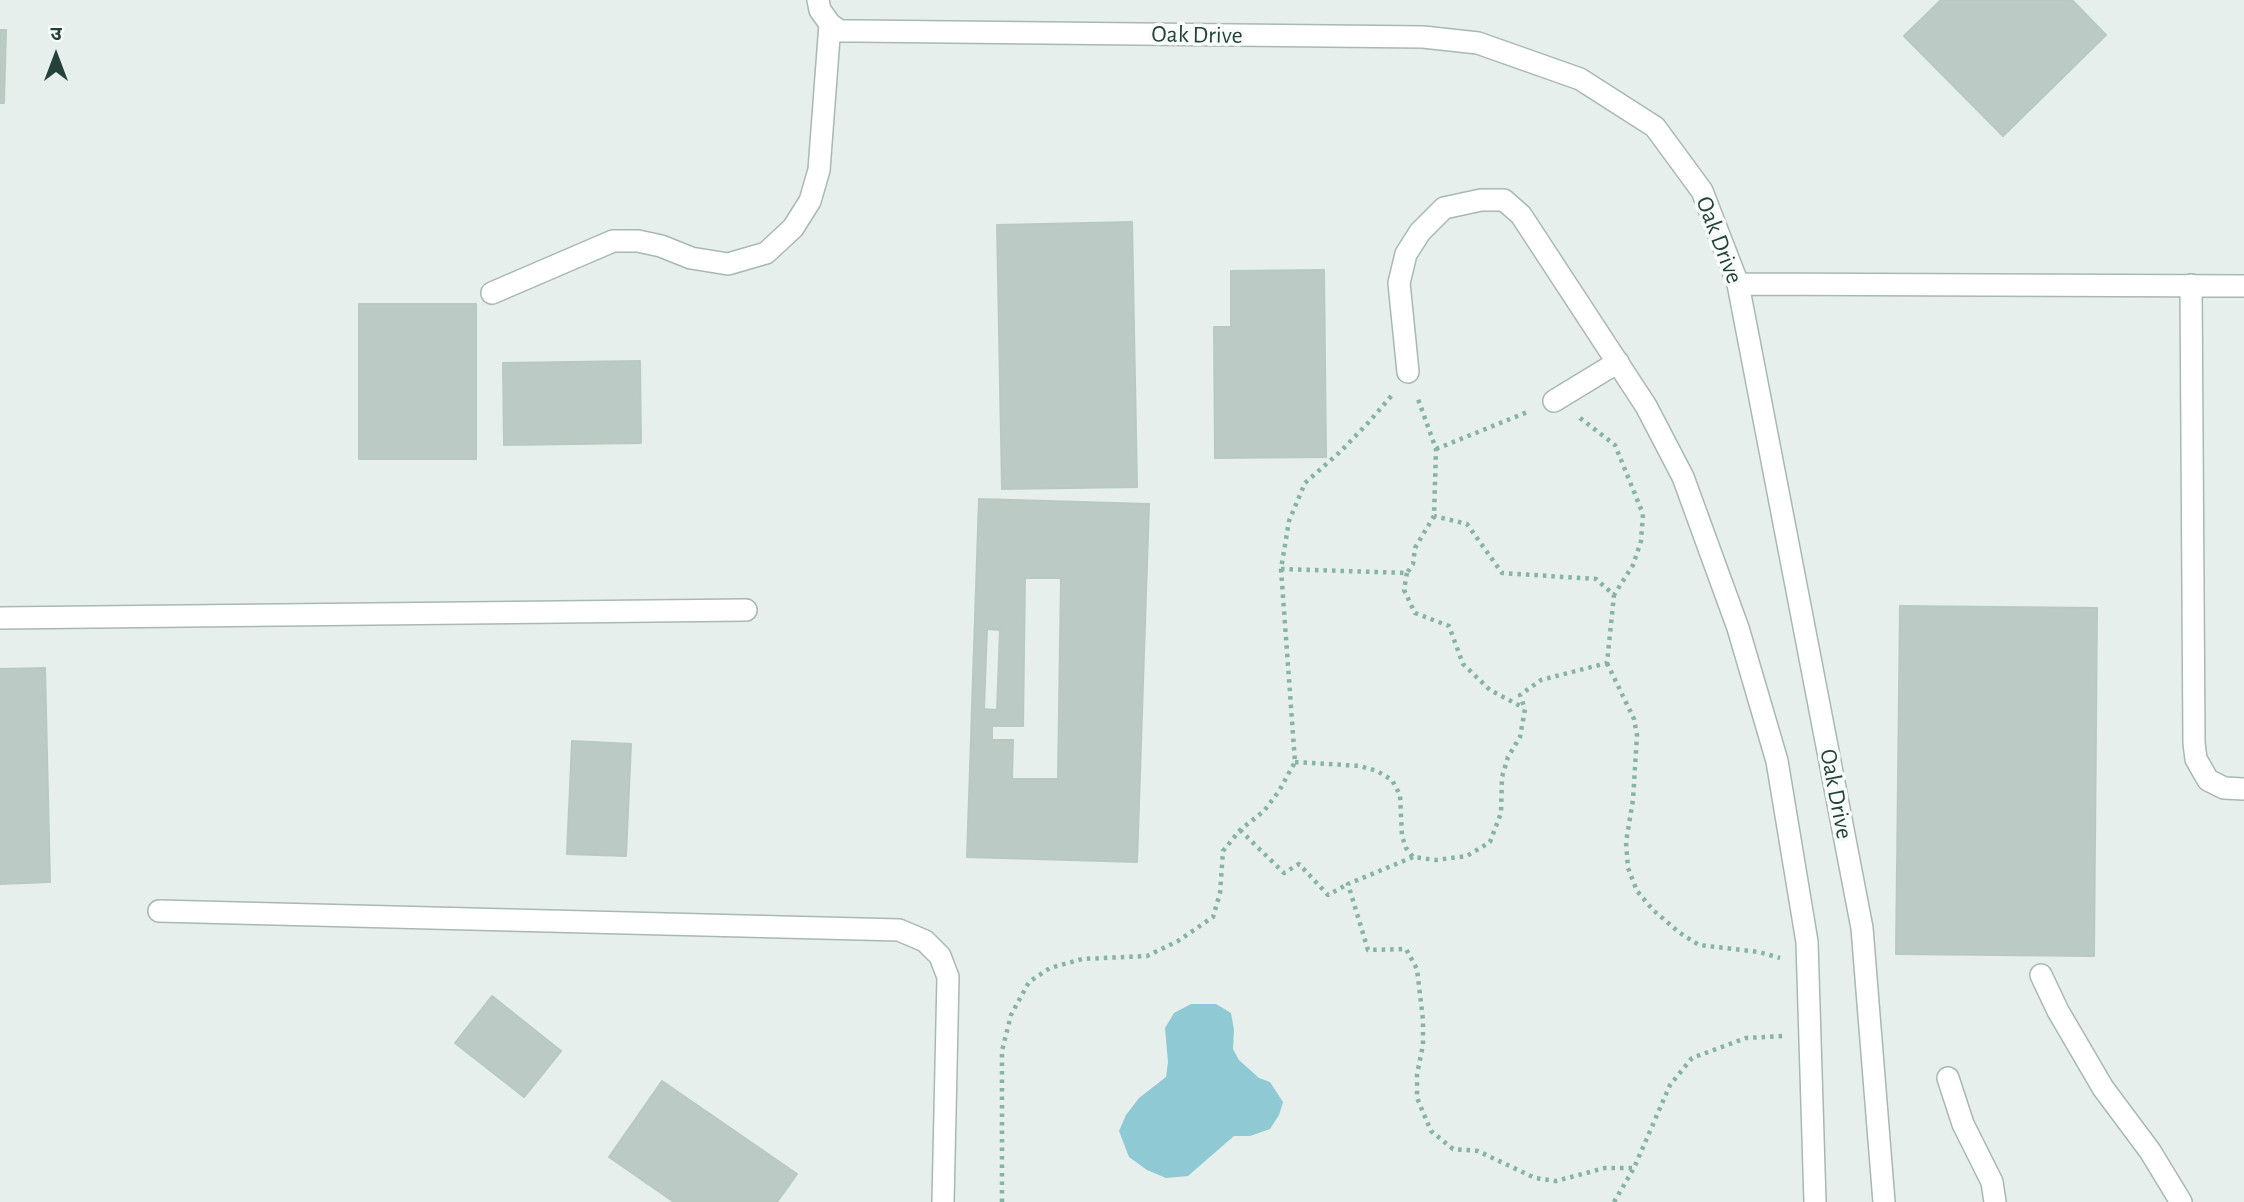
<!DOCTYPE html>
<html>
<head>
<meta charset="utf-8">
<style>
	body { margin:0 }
	#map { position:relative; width:2244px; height:1202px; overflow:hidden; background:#e6efeb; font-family:"Alegreya Sans","Noto Sans Devanagari",sans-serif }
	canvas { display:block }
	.north { position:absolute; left:21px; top:21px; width:70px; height:70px; -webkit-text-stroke:5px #f7fbf9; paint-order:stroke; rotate:0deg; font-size:19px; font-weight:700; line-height:28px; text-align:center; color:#24423a }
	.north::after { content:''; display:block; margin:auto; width:24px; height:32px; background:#24423a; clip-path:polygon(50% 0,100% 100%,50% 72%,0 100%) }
</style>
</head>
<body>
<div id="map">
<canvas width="2244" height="1202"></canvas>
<div class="north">उ</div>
</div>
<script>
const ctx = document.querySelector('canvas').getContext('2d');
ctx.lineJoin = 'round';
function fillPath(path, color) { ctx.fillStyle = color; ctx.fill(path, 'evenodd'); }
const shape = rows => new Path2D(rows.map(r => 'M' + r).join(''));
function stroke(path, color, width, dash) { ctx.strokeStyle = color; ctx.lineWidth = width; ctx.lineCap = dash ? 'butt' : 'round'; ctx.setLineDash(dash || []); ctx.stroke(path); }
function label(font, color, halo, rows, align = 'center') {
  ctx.font = font + ' "Alegreya Sans",sans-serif'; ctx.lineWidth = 7; ctx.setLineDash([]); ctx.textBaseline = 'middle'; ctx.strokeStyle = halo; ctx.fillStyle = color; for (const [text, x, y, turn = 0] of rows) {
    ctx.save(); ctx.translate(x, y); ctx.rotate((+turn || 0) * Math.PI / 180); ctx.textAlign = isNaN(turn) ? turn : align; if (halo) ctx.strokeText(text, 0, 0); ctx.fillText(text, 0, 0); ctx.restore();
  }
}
fillPath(shape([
	[1191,1004,1216,1004,1231,1013,1234,1030,1233,1049,1239,1060,1259,1078,1270,1082,1283,1102,1279,1115,1270,1129,1250,1136,1234,1136,1188,1176,1166,1178,1147,1170,1129,1157,1119,1131,1126,1115,1139,1098,1166,1077,1168,1062,1165,1028,1174,1013]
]), '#8ec9d4');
const building = shape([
	[1941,0,2072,0,2106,35,2003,136,1904,36,1941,0],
	[0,30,6,30,4,103,0,103,0,30],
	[1132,222,1137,487,1002,489,997,225,1132,222],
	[1324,270,1326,457,1215,458,1214,327,1231,327,1231,271,1324,270],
	[359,304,476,304,476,459,359,459,359,304],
	[640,361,641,443,504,445,503,363,640,361],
	[979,499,1149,504,1137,862,967,857,979,499],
	[1025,578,1061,578,1058,779,1012,779,1013,740,992,740,992,726,1023,726,1025,578],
	[987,629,1000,630,997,710,984,709,987,629],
	[1900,606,2097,608,2094,956,1896,954,1900,606],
	[45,668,50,882,0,884,0,669,45,668],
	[572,741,631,744,626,856,567,854,572,741],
	[492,996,561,1051,524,1097,455,1043,492,996],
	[662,1081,797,1174,777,1202,674,1202,609,1157,662,1081]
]);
fillPath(building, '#bbcac4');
stroke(building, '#b8c9c2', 2);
const minor = shape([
	[830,24,840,31,856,31,1423,37,1478,43,1580,79,1655,127,1702,191,1738,284,1862,928,1884,1202],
	[1738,284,2244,286],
	[2191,285,2194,743,2196,759,2208,780,2224,788,2244,789],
	[492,293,613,241,638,241,661,246,691,258,728,264,766,253,793,228,810,201,819,170,830,24,820,10,818,0],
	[1408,372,1399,283,1406,254,1420,232,1444,208,1481,200,1504,200,1521,215,1646,406,1683,477,1738,628,1777,761,1807,942,1815,1202],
	[1554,401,1618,362],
	[0,618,746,610],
	[159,911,899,930,925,941,940,956,948,977,943,1202],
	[2041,975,2058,1011,2103,1088,2150,1151,2181,1202],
	[1948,1078,1963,1124,1992,1182,1995,1202]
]);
stroke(minor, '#a8b8b2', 24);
stroke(shape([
	[1580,418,1615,445,1643,514,1641,541,1633,565,1614,595],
	[1436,449,1530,411],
	[1281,569,1407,573,1413,564,1415,548,1434,516,1436,449,1418,399],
	[1407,573,1404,590,1415,613,1449,626,1463,664,1490,690,1524,708],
	[1607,663,1634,719,1637,735,1633,800,1626,842,1628,868,1637,891,1653,910,1680,933,1699,945,1759,952,1780,958],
	[1295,762,1360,766,1377,771,1392,780,1400,795,1402,836,1406,848,1413,857,1436,860,1467,856,1490,842,1501,813,1502,777,1508,757,1520,737,1525,709,1520,695,1541,680,1607,663,1614,595,1596,579,1502,573,1467,524,1434,516],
	[1240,830,1284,873,1299,864,1328,895,1348,884],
	[1413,857,1348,884,1368,950,1406,949,1417,969,1423,1020,1423,1045,1417,1074,1417,1098,1431,1131,1453,1149,1478,1151,1535,1178,1556,1181,1605,1168,1634,1168,1670,1085,1692,1058,1746,1038,1783,1036],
	[1002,1202,1002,1051,1011,1015,1029,982,1050,968,1082,959,1147,956,1178,941,1213,917,1220,893,1223,851,1240,830,1264,811,1279,791,1295,762,1281,569,1289,521,1305,483,1341,451,1368,423,1393,394],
	[1614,1202,1634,1168]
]), '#86b3a5', 4.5, [3.5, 5]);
stroke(minor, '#fff', 21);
label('24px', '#24423a', '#f7fbf9', [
	["Oak Drive",1197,35,1],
	["Oak Drive",1719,240,69],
	["Oak Drive",1836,794,79]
]);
</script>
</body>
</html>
